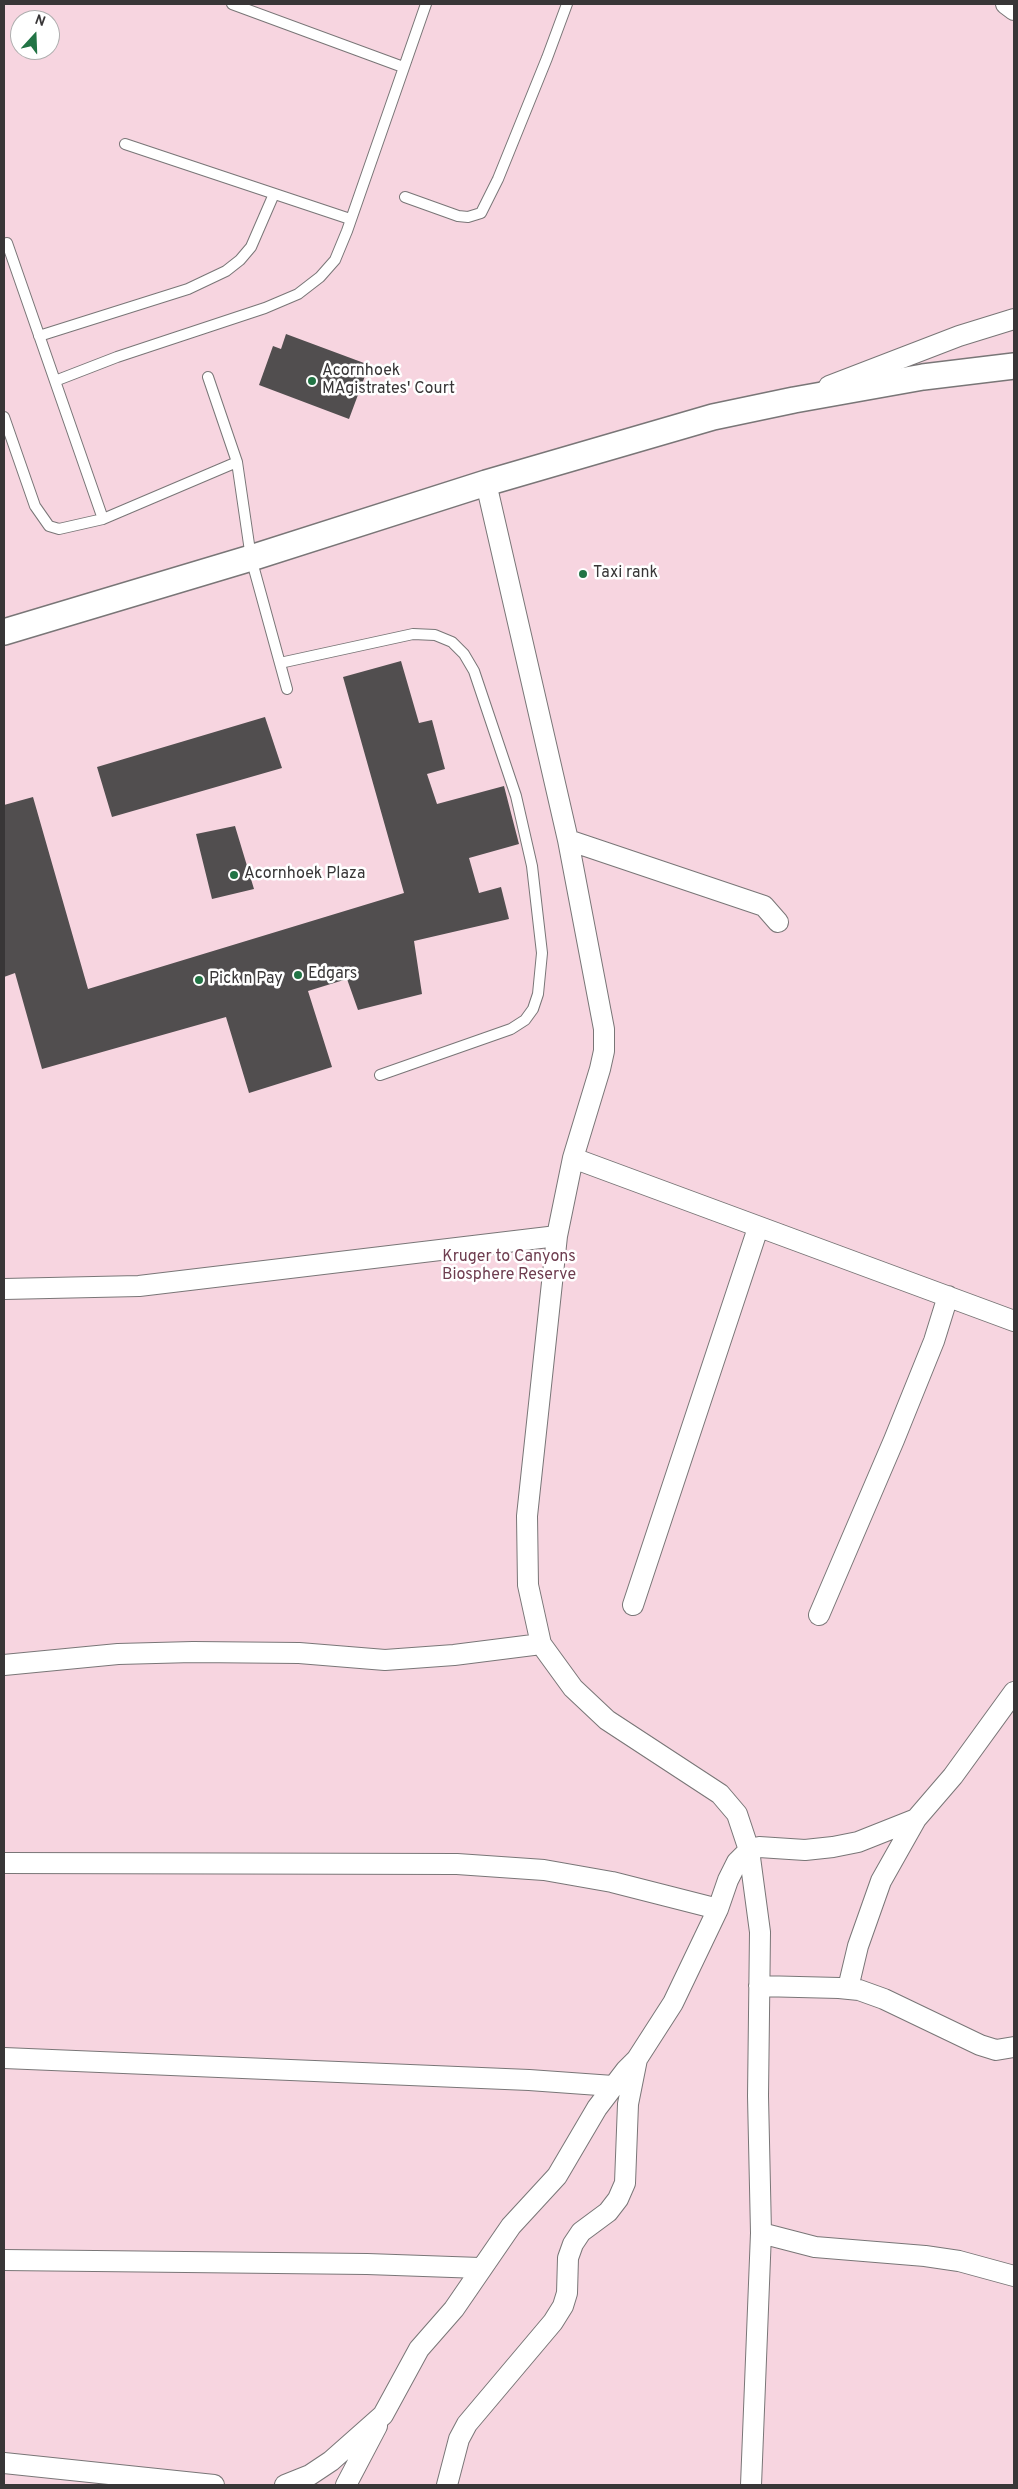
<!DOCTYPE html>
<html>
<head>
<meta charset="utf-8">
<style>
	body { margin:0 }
	#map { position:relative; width:1018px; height:2489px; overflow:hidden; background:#f9f5f7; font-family:Overpass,sans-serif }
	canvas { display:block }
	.frame { position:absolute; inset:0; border:5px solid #383637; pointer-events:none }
	.north { position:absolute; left:10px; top:10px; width:50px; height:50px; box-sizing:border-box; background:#fff; border:1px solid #afafaf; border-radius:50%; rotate:20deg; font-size:14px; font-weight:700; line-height:20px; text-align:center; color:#383637 }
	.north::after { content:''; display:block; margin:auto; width:18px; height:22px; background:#227445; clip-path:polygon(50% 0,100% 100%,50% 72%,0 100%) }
</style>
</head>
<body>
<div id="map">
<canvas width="1018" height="2489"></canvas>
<div class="frame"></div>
<div class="north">N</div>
</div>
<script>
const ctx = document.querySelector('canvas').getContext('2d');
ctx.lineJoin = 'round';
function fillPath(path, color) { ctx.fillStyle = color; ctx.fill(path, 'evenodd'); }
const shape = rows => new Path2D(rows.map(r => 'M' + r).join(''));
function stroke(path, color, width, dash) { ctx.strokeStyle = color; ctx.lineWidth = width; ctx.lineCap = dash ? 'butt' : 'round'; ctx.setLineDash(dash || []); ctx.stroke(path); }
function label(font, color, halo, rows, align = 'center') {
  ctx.font = font + ' Overpass,sans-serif'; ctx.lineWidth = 5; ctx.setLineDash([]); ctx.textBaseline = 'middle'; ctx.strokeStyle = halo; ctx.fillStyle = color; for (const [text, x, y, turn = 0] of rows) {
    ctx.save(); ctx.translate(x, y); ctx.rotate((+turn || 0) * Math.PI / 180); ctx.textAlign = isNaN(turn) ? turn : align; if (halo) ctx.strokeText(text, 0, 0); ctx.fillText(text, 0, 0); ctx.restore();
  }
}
fillPath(shape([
	[4,4,1014,4,1014,2485,4,2485],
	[20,20,50,20,50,50,20,50]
]), '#f7d5e0');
fillPath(shape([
	[286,334,364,363,359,374,365,376,349,419,259,385,273,346,281,349],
	[401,661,419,723,432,720,445,769,427,774,437,804,504,786,519,844,469,858,479,893,501,887,509,919,414,941,422,994,358,1010,347,979,308,991,332,1067,249,1093,226,1017,42,1069,15,973,4,977,4,805,33,797,88,989,404,893,343,677],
	[265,717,282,768,112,817,97,767],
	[235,826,254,889,212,899,196,834]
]), '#514e4f');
const service = shape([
	[232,4,403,67],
	[125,144,350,219],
	[405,197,458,216,468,217,481,213,498,179,547,58,567,4],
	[7,243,103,519],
	[39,336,188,289,226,271,240,260,251,247,274,194],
	[55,381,117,357,265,308,298,294,320,277,335,260,347,231,426,4],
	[4,417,35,506,49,526,59,529,103,519,237,462,208,377],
	[237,462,251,558,287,689],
	[280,663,413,634,435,635,452,642,464,654,474,671,516,796,532,866,542,953,538,994,533,1009,525,1020,511,1029,380,1075]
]);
const minor = shape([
	[1006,4,1014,10],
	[829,386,959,336,1014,319],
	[486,483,568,840,604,1029,604,1051,600,1069,573,1158,557,1236,527,1516,528,1585,541,1644,573,1688,607,1720,720,1794,737,1814,749,1850,760,1932,758,2096,761,2233,751,2485],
	[568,840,764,906,778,922],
	[573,1158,1014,1321],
	[4,1289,139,1286,557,1236],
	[633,1605,758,1228],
	[819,1615,894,1440,934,1341,948,1296],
	[4,1665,118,1654,193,1652,299,1653,385,1660,454,1655,541,1644],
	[4,1863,457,1864,544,1870,612,1882,718,1909],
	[759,1986,839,1988,859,1990,884,1999,980,2045,996,2050,1014,2047],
	[848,1988,858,1946,881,1881,916,1819],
	[4,2058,529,2080,613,2086],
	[761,2233,815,2247,925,2256,959,2261,1014,2276],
	[4,2260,367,2264,480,2268],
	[4,2463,214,2485],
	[285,2485,310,2475,331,2461,383,2415,419,2349,454,2309,511,2226,557,2176,597,2108,626,2070,637,2059,673,2003,718,1909,728,1880,737,1862,749,1850,759,1847,805,1850,833,1847,858,1842,916,1819,953,1776,1014,1692],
	[346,2485,377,2426],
	[447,2485,459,2439,467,2424,553,2322,563,2306,567,2293,568,2258,573,2244,581,2232,608,2212,618,2199,625,2183,628,2104,637,2059]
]);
const tertiary = shape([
	[4,632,251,558,486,483,713,417,794,400,923,377,1014,366]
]);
stroke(service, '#797677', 12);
stroke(minor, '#797677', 22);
stroke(tertiary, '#797677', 28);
stroke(service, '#fff', 10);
stroke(minor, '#fff', 20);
stroke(tertiary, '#fff', 25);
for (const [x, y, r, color] of [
	[312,381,5,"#227445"],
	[583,574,5,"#227445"],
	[234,875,5,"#227445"],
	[298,975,5,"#227445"],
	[199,980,5,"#227445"]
]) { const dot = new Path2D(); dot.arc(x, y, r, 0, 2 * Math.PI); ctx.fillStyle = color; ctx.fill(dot); stroke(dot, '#fff', 2); }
label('16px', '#383637', '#fff', [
	["Acornhoek",322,372],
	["MAgistrates' Court",322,390],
	["Taxi rank",593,574],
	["Acornhoek Plaza",244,875],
	["Edgars",308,975],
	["Pick n Pay",209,980]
], 'left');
label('16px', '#6e3d4f', '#fff', [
	["Kruger to Canyons",509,1258],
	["Biosphere Reserve",509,1276]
]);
</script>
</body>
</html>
